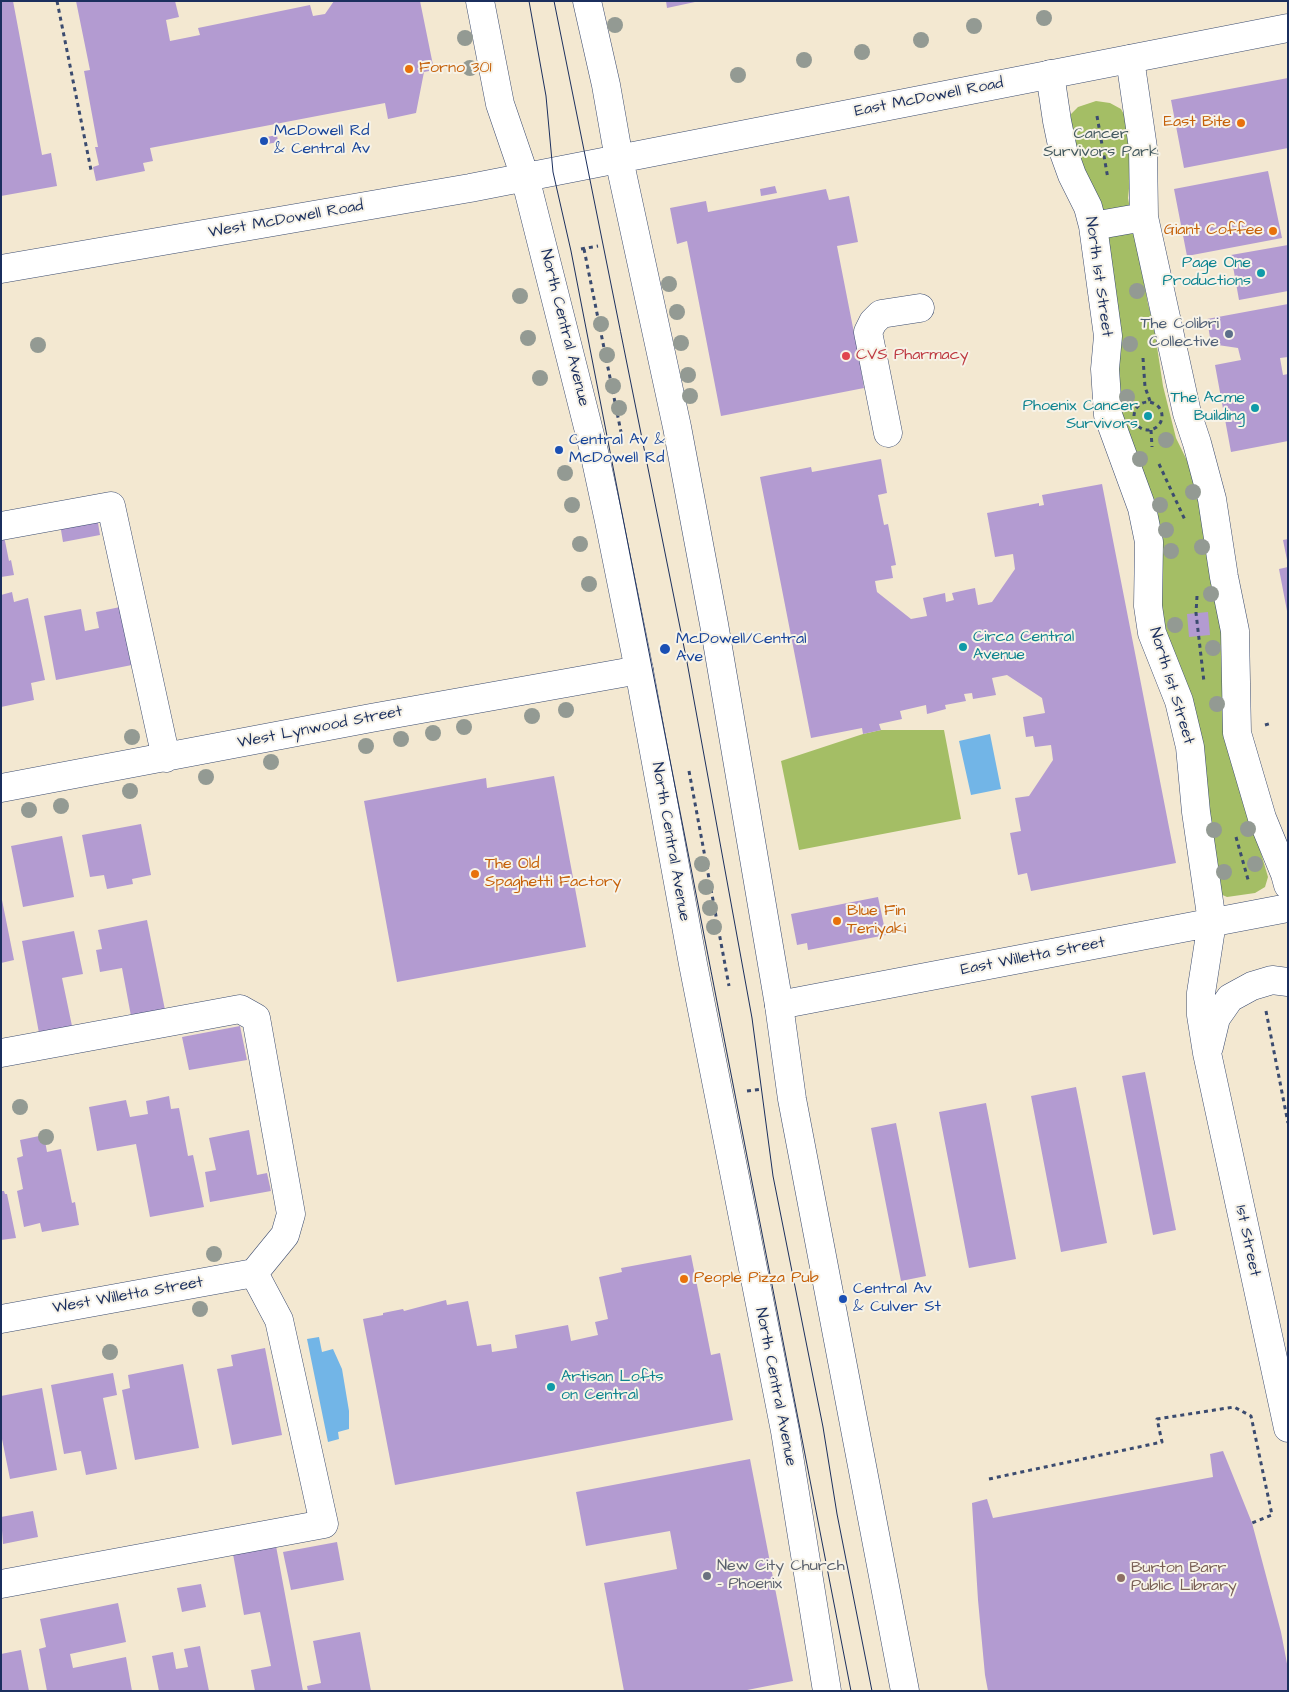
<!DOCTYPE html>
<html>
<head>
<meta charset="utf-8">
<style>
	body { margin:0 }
	#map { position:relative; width:1289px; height:1692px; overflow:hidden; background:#f3e8d1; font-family:"Architects Daughter",sans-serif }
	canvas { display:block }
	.frame { position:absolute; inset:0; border:2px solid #1b2f5e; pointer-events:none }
</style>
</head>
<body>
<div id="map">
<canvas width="1289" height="1692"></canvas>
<div class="frame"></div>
</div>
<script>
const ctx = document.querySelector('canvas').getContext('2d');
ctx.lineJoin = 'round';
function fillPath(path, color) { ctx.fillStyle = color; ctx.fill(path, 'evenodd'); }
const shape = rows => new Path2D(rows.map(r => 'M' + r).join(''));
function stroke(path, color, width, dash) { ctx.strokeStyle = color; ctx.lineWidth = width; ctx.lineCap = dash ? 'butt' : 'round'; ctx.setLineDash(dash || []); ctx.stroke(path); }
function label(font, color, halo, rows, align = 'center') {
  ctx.font = font + ' "Architects Daughter",sans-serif'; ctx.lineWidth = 4; ctx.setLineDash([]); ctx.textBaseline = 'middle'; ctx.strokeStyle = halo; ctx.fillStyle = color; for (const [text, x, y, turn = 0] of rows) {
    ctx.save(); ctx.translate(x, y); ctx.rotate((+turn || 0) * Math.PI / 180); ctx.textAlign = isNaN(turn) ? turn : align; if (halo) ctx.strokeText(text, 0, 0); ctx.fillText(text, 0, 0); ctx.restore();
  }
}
fillPath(shape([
	[1096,101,1110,103,1121,109,1131,127,1132,161,1128,198,1148,304,1154,327,1163,386,1176,438,1198,483,1215,582,1241,785,1268,877,1265,887,1255,893,1227,897,1218,893,1119,424,1065,132,1071,114,1078,107],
	[881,730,944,730,961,819,799,850,781,761,863,734]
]), '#a4be65');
fillPath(shape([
	[990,734,1001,789,971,795,959,741],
	[319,1337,322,1352,333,1349,342,1369,349,1411,349,1429,338,1432,339,1439,328,1442,307,1339]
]), '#72b5e7');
fillPath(shape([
	[1,1,13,1,42,155,51,153,57,186,1,196],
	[76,1,175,1,179,17,166,20,170,41,200,35,198,28,310,5,313,16,325,14,334,1,420,1,434,70,424,72,416,113,388,119,385,103,150,148,153,161,143,163,145,171,96,181,93,167,99,165,95,147,98,147,84,71,90,70],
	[666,1,695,1,695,2,667,8],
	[1288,78,1288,148,1184,168,1171,100],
	[277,135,278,142,262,145,261,138],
	[1268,171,1282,238,1187,256,1174,189],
	[775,186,777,193,761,196,760,189],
	[826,189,829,200,849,196,858,242,837,246,855,338,881,333,888,364,861,370,864,388,721,416,687,241,677,244,670,208,706,201,708,212],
	[1288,245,1288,291,1239,300,1231,255],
	[1288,304,1288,357,1280,358,1283,375,1288,374,1288,441,1231,452,1215,365,1241,360,1238,348,1211,344,1207,319],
	[881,459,887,493,878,495,884,525,888,524,896,565,891,566,893,578,875,581,877,592,911,619,927,616,923,598,945,593,946,602,954,600,952,593,975,588,978,605,992,602,1015,569,1013,554,995,557,987,513,1039,503,1039,506,1044,505,1042,495,1102,484,1176,863,1031,891,1027,873,1018,875,1010,833,1021,831,1015,798,1029,796,1053,760,1051,745,1035,747,1033,736,1026,737,1023,717,1045,713,1042,698,1007,675,992,678,996,695,973,699,972,693,964,694,966,701,945,705,946,709,927,714,926,705,900,711,902,719,879,724,881,730,863,734,862,728,811,738,760,477,811,467,812,472],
	[97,517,100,535,63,542,60,524],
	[4,536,9,561,11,560,14,575,1,577,1,537],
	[1288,539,1288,559,1287,560,1283,540],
	[1288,567,1288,611,1287,611,1279,569],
	[12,592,14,602,28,598,45,680,31,683,34,700,1,707,1,595],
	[125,606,137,664,56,680,44,616,81,609,85,631,99,628,96,612],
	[1208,612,1210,635,1189,637,1187,614],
	[554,776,586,947,397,982,364,801,486,778,487,788],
	[141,824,151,875,132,879,133,884,107,889,104,875,90,877,82,835],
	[62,836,74,897,23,907,11,846],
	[878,897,886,935,808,950,807,943,797,945,791,914],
	[2,900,14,960,1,963,1,901],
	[147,920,165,1010,131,1016,122,968,100,972,96,950,102,949,98,930],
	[74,931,83,974,62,978,72,1026,39,1033,22,941],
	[240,1026,247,1060,189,1070,182,1037],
	[1145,1072,1176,1230,1153,1235,1122,1076],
	[1076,1087,1107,1243,1061,1252,1031,1096],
	[169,1096,171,1109,179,1108,188,1156,193,1155,204,1207,150,1217,136,1144,97,1151,89,1107,126,1100,130,1117,148,1114,146,1101],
	[986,1103,1016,1259,969,1268,939,1112],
	[896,1123,926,1276,901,1281,871,1128],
	[249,1130,257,1175,267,1173,271,1191,210,1202,205,1172,216,1170,209,1138],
	[44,1135,47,1152,61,1149,72,1203,75,1202,79,1225,42,1232,40,1223,24,1227,17,1191,23,1189,17,1158,23,1156,20,1140],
	[1,1191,4,1191,5,1194,7,1194,16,1238,1,1240],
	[691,1255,711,1355,720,1353,733,1420,395,1485,363,1319,383,1315,383,1313,403,1309,404,1311,446,1300,447,1305,468,1301,477,1346,491,1344,492,1352,517,1348,515,1335,568,1325,571,1341,598,1335,595,1322,608,1319,599,1277,622,1272,621,1268],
	[265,1348,282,1435,232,1445,217,1369,233,1366,231,1355],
	[183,1364,199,1448,135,1460,122,1390,130,1388,128,1375],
	[113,1373,117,1395,103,1398,117,1469,86,1475,81,1451,64,1454,51,1385],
	[42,1388,57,1470,10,1479,1,1434,1,1396],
	[1223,1451,1252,1523,1281,1632,1288,1669,1288,1691,988,1691,985,1675,978,1600,972,1503,987,1499,993,1518,1213,1477,1210,1454],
	[750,1459,793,1681,742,1691,624,1691,604,1583,677,1569,670,1531,586,1546,576,1492],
	[33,1511,38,1537,3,1544,1,1517],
	[337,1542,344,1580,291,1590,283,1552],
	[276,1546,303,1691,255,1691,251,1670,271,1666,260,1612,244,1615,233,1554],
	[201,1584,206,1607,182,1612,177,1588],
	[118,1603,126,1642,70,1654,73,1668,126,1657,132,1691,47,1691,39,1649,46,1647,40,1619],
	[360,1632,371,1691,308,1691,307,1686,321,1683,313,1641],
	[200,1646,209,1691,159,1691,152,1656,173,1652,176,1669,188,1667,184,1649],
	[21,1650,29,1691,1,1691,1,1654]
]), '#b39bd1');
const minor = shape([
	[1130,59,1143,148,1144,217,1187,413,1197,443,1212,499,1224,577,1235,631,1237,733,1262,818,1285,874,1288,885],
	[1050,74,1057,121,1063,150,1072,175,1088,207,1093,226,1108,336,1105,369,1108,415,1142,508,1149,542,1148,606,1152,633,1179,701,1190,747,1196,812,1212,922,1201,993,1201,1015,1207,1053,1288,1428],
	[1093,226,1144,217],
	[888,433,868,332,873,322,881,314,920,308],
	[1,526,111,506,166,758],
	[1,788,371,718,639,670],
	[779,1005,1288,908],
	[1209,1047,1216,1018,1230,998,1252,986,1272,980,1288,982],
	[1,1053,240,1009,256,1018,291,1214,285,1235,254,1273],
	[1,1319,254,1273],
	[1,1584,324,1524,279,1320,254,1273]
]);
const major = shape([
	[480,1,500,104,525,177,593,447,609,521,639,670,693,964,785,1431,827,1691],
	[587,1,606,85,619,159,677,427,714,624,779,1005,792,1099,905,1691],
	[1,269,470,188,1288,28]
]);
stroke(minor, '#3b4b6f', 29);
stroke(major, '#3b4b6f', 29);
stroke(shape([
	[57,1,91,170],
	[1097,116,1108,179],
	[581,249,598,246],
	[584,249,621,432],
	[1143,358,1145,387,1150,401],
	'1134 416a14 14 0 1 1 28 0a14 14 0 1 1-28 0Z',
	[1151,430,1152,447],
	[1159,464,1185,520],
	[1197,596,1196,613,1204,682],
	[1265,725,1272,723],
	[689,771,729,986],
	[1236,837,1249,883],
	[1266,1011,1288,1123],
	[747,1091,762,1089],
	[989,1479,1162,1442,1157,1419,1234,1407,1251,1416,1272,1515,1252,1523]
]), '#3b4b6f', 3, [4, 4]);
stroke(minor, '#fff', 28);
stroke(major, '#fff', 28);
stroke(shape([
	[529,1,546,96,553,172,571,251,851,1691],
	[554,1,687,662,752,1018,773,1176,823,1427,837,1514,872,1691]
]), '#1b2f5e', 1);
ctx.fillStyle = '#939a93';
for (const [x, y] of [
	[1044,18],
	[615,25],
	[974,26],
	[465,38],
	[921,40],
	[862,52],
	[804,60],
	[470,68],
	[738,75],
	[669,284],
	[1137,291],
	[520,296],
	[677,312],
	[601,324],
	[528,338],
	[681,343],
	[1130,344],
	[38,345],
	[607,355],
	[688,375],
	[540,378],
	[613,386],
	[690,396],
	[1127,397],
	[619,408],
	[1166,440],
	[1140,459],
	[565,473],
	[1193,492],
	[572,505],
	[1160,505],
	[1166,530],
	[580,544],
	[1202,547],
	[1171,551],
	[589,584],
	[1211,594],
	[1175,625],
	[1213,648],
	[1217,704],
	[566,710],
	[532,716],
	[464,727],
	[433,733],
	[132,737],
	[401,739],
	[366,746],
	[271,762],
	[206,777],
	[130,791],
	[61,806],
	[29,810],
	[1248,829],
	[1214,830],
	[702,864],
	[1255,864],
	[1224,872],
	[706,887],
	[710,908],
	[714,927],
	[20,1107],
	[46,1137],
	[214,1254],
	[200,1309],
	[110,1352]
]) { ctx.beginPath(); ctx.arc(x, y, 8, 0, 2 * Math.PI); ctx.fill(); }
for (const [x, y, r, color] of [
	[409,69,5,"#e8710a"],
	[1241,123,5,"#e8710a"],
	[264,141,5,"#1a4fb4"],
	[1273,231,5,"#e8710a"],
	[1261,273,5,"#0f9aa8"],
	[1229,334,5,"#5c6f8a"],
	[846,356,5,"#e0444e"],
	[1255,408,5,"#0f9aa8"],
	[1148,416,5,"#0f9aa8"],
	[559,450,5,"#1a4fb4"],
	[963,647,5,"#0f9aa8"],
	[665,649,6,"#1a4fb4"],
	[475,874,5,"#e8710a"],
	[837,921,5,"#e8710a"],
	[684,1279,5,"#e8710a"],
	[843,1299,5,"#1a4fb4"],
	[551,1387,5,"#0f9aa8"],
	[707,1576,5,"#6b7280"],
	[1121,1578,5,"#8d6e63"]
]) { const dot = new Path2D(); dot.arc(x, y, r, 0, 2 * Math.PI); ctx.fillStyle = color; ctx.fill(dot); stroke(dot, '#f7f3e8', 2); }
label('16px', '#c56008', '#f7f3e8', [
	["Forno 301",419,69],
	["East Bite",1231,123,"right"],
	["Giant Coffee",1263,231,"right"],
	["The Old",485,865],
	["Spaghetti Factory",485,883],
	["Blue Fin",847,912],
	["Teriyaki",847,930],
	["People Pizza Pub",694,1279]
], 'left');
label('16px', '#1b2f5e', '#f7f3e8', [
	["East McDowell Road",929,98,-11],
	["West McDowell Road",286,220,-10],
	["North 1st Street",1098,277,82],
	["North Central Avenue",564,328,76],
	["North 1st Street",1171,686,73],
	["West Lynwood Street",320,728,-11],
	["North Central Avenue",670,842,80],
	["East Willetta Street",1033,957,-11],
	["1st Street",1247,1241,78],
	["West Willetta Street",128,1296,-10],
	["North Central Avenue",775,1387,79]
]);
label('16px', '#164399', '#f7f3e8', [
	["McDowell Rd",274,132],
	["& Central Av",274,150],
	["Central Av &",569,441],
	["McDowell Rd",569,459],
	["McDowell/Central",676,640],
	["Ave",676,658],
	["Central Av",853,1290],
	["& Culver St",853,1308]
], 'left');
label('16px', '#445a60', '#f7f3e8', [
	["Cancer",1101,135],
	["Survivors Park",1101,153]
]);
label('16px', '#0d838f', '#f7f3e8', [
	["Page One",1251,264],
	["Productions",1251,282],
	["The Acme",1245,399],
	["Building",1245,417],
	["Phoenix Cancer",1138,407],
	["Survivors",1138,425],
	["Circa Central",973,638,"left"],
	["Avenue",973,656,"left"],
	["Artisan Lofts",561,1378,"left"],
	["on Central",561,1396,"left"]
], 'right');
label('16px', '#4e5e75', '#f7f3e8', [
	["The Colibri",1219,325],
	["Collective",1219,343]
], 'right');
label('16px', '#be3a42', '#f7f3e8', [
	["CVS Pharmacy",856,356]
], 'left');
label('16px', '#5b616d', '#f7f3e8', [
	["New City Church",717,1567],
	["- Phoenix",717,1585]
], 'left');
label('16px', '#785e54', '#f7f3e8', [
	["Burton Barr",1131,1569],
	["Public Library",1131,1587]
], 'left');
</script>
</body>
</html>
